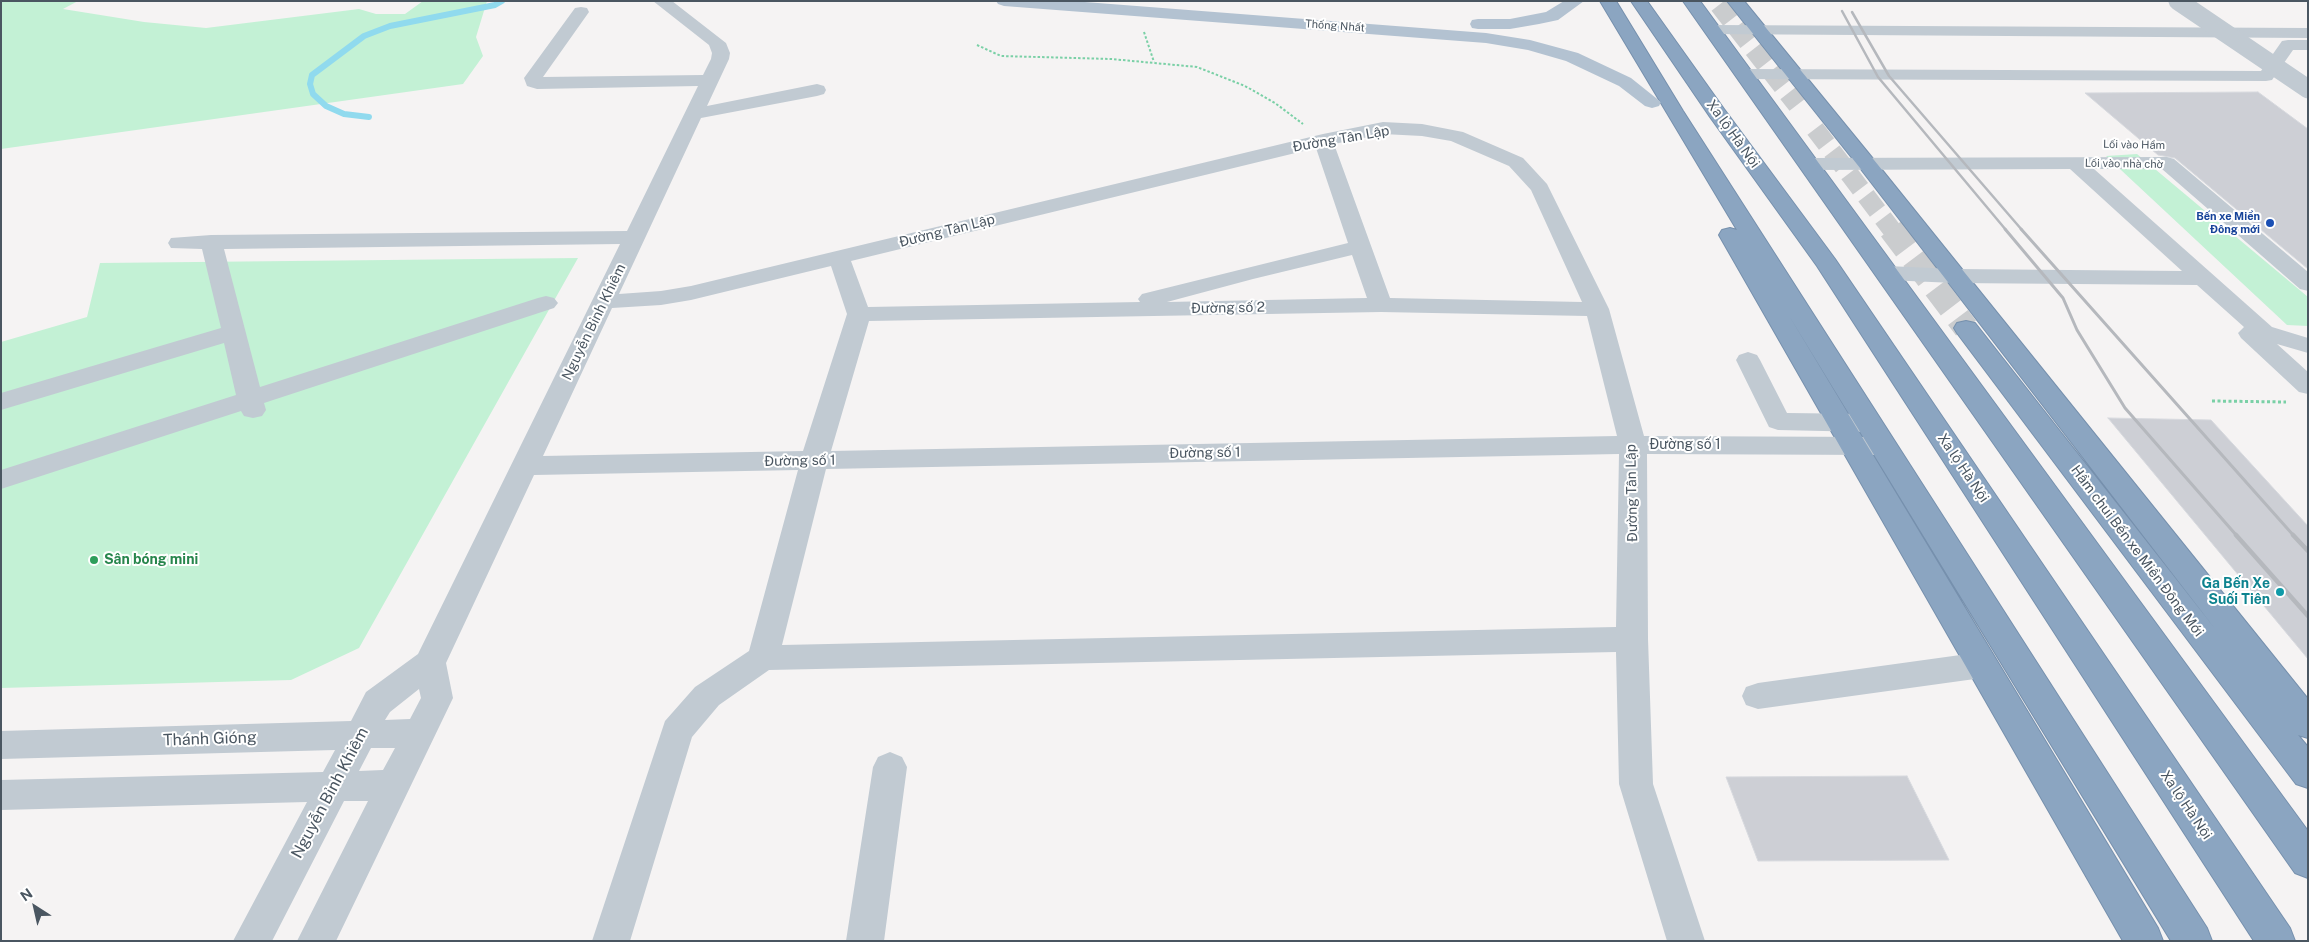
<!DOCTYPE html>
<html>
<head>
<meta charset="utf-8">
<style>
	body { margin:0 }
	#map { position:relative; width:2309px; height:942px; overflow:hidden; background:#f5f3f3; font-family:"Public Sans",sans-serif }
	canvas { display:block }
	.frame { position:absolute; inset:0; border:2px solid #4a5661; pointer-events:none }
	.north { position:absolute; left:10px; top:882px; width:50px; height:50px; -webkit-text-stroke:4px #fff; paint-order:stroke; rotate:325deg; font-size:14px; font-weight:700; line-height:20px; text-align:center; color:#4a5661 }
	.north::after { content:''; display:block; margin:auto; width:18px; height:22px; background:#4a5661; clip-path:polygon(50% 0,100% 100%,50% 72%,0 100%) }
</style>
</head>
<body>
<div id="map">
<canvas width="2309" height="942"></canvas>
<div class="frame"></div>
<div class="north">N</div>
</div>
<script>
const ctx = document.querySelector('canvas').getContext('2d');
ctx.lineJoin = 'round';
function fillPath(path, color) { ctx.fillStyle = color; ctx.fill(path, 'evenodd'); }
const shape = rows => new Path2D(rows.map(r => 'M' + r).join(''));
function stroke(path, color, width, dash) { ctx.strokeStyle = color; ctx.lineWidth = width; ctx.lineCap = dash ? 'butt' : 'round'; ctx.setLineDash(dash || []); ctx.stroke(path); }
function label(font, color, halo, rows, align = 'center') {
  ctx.font = font + ' "Public Sans",sans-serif'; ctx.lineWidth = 4; ctx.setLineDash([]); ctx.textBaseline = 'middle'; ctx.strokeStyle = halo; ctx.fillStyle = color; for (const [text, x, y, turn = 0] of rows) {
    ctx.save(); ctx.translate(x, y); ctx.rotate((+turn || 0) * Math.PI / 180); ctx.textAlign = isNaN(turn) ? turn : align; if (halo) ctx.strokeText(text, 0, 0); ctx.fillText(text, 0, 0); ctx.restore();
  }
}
fillPath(shape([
	[1,1,78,1,63,9,144,22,206,28,359,9,376,14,405,14,423,1,487,1,476,37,483,56,463,84,1,149],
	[2137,154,2308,297,2308,326,2287,325,2106,156],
	[578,258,359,648,291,680,1,688,1,342,87,317,100,263]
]), '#c3f1d5');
stroke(shape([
	[369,117,344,114,326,106,313,94,310,84,312,75,364,36,390,26,495,5,502,1]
]), '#90daee', 6);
const building = shape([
	[2258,92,2308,129,2308,269,2175,158,2158,155,2085,93,2258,92],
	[2108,418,2211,420,2308,526,2308,659,2108,418],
	[1907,776,1949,860,1758,861,1726,777,1907,776]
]);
fillPath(building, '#cdcfd5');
stroke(building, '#d7d9de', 1);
stroke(shape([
	[1719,5,1797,105],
	[1815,129,1892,230]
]), '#caccce', 19, [19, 9]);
stroke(shape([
	[1891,229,1966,328]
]), '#caccce', 25, [25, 12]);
const highway = shape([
	[1600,1,1616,1,1683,111,2207,928,2212,941,2171,941,1788,314,2158,928,2163,941,2123,941,1719,235,1722,230,1730,228,1737,230,1600,1],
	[1631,1,1647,1,1724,109,1835,259,2290,928,2295,941,2254,941,1817,266,1710,117,1631,1],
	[1683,1,1700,1,2308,831,2308,878,2295,873,1683,1],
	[1727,1,1744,1,1874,160,2308,699,2308,738,2298,735,2308,747,2308,788,2296,784,1957,333,1954,328,1957,323,1966,321,1975,323,2216,630,1860,168,1727,1]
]);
stroke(highway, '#7690ad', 2);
stroke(shape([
	[1144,32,1154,62],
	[977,45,1001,56,1111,59,1197,67,1245,86,1275,103,1303,124]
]), '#7ad0a6', 2, [2.5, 2]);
stroke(shape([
	[2212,401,2286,402]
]), '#7ad0a6', 3, [3, 2.5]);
fillPath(shape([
	[653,1,672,1,726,43,730,53,729,59,707,106,817,84,824,86,826,90,824,94,817,96,701,118,619,294,661,291,691,286,1323,134,1383,122,1422,124,1463,132,1523,158,1547,184,1609,309,1644,436,1877,437,1887,440,1890,446,1887,452,1877,455,1647,454,1648,639,1653,784,1705,941,1667,941,1619,784,1616,652,769,670,719,705,692,737,630,941,592,941,665,721,695,687,749,651,798,470,534,475,446,663,453,698,336,941,297,941,368,801,344,801,272,941,233,941,307,802,1,810,1,780,323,772,335,750,1,759,1,731,351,721,366,692,418,654,620,244,224,249,260,387,538,298,546,296,554,298,558,303,554,308,264,403,266,410,262,416,253,418,244,416,241,411,1,489,1,470,236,395,224,343,1,410,1,393,221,328,202,249,171,248,168,243,171,238,211,235,627,231,698,86,537,89,527,86,524,78,575,8,581,7,587,8,589,12,543,77,703,75,711,59,712,53,709,45,653,1],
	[1383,134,1422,136,1451,141,1509,166,1531,190,1582,302,1390,298,1334,144,1383,134],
	[1316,148,1348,243,1142,294,1138,299,1140,302,868,307,851,261,1316,148],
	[1352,255,1367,298,1167,302,1253,279,1352,255],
	[831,266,847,314,803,451,543,456,612,308,661,305,691,300,831,266],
	[1381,312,1587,316,1617,436,831,451,869,321,1381,312],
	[1619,454,1616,627,782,645,826,469,1619,454],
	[419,689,421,698,410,719,385,720,390,712,419,689],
	[371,748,395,748,383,770,359,771,371,748],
	[1713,25,2308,28,2308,38,1707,34,1704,30,1707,26,1713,25],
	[2288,40,2308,40,2308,50,2293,50,2272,80,2266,81,1744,79,1738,78,1735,74,1738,70,1744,69,2261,71,2282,41,2288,40],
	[2167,157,2174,159,2308,272,2308,291,2300,289,2162,169,2094,169,2272,327,2308,338,2308,353,2277,344,2308,372,2308,394,2299,392,2241,338,2238,333,2244,327,2197,285,1954,283,1887,280,1879,278,1876,273,1879,268,1887,266,1954,269,2182,271,2070,169,1809,170,1802,168,1799,164,1802,160,1809,158,2167,157],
	[1748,352,1757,355,1760,360,1787,413,1869,414,1878,417,1882,423,1878,429,1869,432,1778,430,1769,427,1736,360,1739,355,1748,352],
	[1982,652,1993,656,1998,665,1993,674,1982,678,1758,709,1746,705,1742,696,1746,687,1758,683,1982,652],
	[890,752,902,757,907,767,884,941,846,941,873,767,878,757,890,752]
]), '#c1cad2');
fillPath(shape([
	[996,1,1072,1,1486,33,1530,40,1578,53,1631,78,1661,102,1659,106,1652,108,1645,106,1619,86,1566,61,1528,50,1486,43,1004,6,998,4,996,1],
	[1564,1,1584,1,1558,20,1539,24,1510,29,1478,29,1472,28,1470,24,1472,20,1478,19,1510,19,1546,12,1564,1]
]), '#b3c2d1');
fillPath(highway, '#8ba5c1');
stroke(shape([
	[1842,11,1878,77,2006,230],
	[1852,12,1889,76,2022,230]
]), '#b5b8bd', 2.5);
stroke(shape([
	[2005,229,2063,298,2077,330,2125,408,2237,536],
	[2021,229,2294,536]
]), '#b5b8bd', 3);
stroke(shape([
	[2236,535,2308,616],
	[2293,535,2308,551]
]), '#b5b8bd', 4.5);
stroke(shape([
	[2178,1,2308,89]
]), '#c1cad2', 19);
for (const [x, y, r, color] of [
	[2270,223,5,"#1a4fb4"],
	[94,560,5,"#2e9e5b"],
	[2280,592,5,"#0f9aa8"]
]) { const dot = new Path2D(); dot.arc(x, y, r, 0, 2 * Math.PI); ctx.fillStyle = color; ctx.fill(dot); stroke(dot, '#fff', 2); }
label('11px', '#4a5661', '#fff', [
	["Thống Nhất",1335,26,4],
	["Lối vào Hầm",2134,145,1],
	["Lối vào nhà chờ",2124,164,1]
]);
label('bold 11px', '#164399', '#fff', [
	["Bến xe Miền",2260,217],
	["Đông mới",2260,230]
], 'right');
label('14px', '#4a5661', '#fff', [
	["Xa lộ Hà Nội",1733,134,54],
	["Đường Tân Lập",1341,139,-10],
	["Đường Tân Lập",947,231,-14],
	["Đường số 2",1228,308,-1],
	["Nguyễn Bỉnh Khiêm",594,322,-64],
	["Đường số 1",1685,445],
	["Đường số 1",1205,453,-1],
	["Đường số 1",800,461,-1],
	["Xa lộ Hà Nội",1963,468,56],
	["Đường Tân Lập",1632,493,-91],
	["Hầm chui Bến xe Miền Đông Mới",2137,551,53],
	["Xa lộ Hà Nội",2186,805,56]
]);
label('bold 14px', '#27864d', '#fff', [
	["Sân bóng mini",104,560]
], 'left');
label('bold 14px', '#0d838f', '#fff', [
	["Ga Bến Xe",2270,584],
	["Suối Tiên",2270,600]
], 'right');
label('16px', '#4a5661', '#fff', [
	["Thánh Gióng",210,739,-2],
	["Nguyễn Bỉnh Khiêm",330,793,-62]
]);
</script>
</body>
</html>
